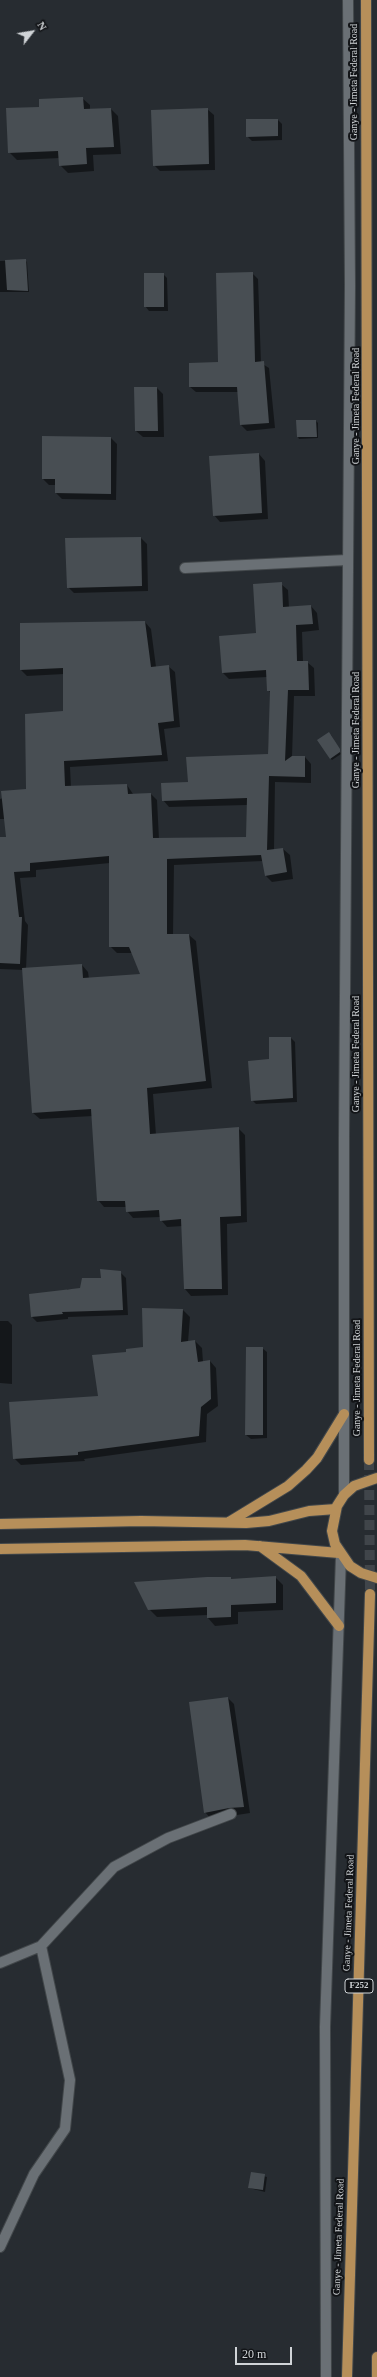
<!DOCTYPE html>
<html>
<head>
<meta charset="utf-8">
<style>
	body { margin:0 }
	#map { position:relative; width:377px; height:2377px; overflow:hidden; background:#272c31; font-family:Georgia,serif }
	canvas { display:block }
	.north { position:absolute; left:12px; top:12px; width:40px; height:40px; -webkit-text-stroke:3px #121417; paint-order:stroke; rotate:59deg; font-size:11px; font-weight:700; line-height:16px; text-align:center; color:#d0d4d7 }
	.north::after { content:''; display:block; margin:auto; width:14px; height:18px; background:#d0d4d7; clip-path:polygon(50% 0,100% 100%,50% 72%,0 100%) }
	.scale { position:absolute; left:235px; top:2347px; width:57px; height:18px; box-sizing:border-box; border:2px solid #d0d4d7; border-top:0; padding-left:5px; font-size:12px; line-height:14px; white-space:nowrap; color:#d0d4d7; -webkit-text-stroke:3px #121417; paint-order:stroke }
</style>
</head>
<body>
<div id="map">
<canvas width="377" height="2377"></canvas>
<div class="north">N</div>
<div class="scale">20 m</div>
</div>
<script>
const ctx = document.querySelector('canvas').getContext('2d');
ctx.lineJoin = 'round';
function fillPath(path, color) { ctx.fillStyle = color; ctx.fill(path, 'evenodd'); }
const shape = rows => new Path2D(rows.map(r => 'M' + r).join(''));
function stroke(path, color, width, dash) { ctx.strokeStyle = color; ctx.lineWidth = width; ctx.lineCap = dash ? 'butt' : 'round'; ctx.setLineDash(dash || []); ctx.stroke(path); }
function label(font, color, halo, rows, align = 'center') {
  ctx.font = font + ' Georgia,serif'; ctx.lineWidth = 4; ctx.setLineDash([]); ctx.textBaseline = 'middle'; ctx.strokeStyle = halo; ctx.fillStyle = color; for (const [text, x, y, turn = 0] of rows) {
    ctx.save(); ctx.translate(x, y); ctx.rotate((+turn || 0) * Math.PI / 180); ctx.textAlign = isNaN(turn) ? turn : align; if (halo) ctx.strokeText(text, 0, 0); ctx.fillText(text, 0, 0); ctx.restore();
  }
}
fillPath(shape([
	[82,98,90,105,90,110,111,109,118,116,121,154,93,155,94,171,68,173,60,165,60,158,17,160,9,152,40,107],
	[207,109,214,115,215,170,160,171,154,165],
	[278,120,282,124,282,140,252,141,247,136],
	[25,260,27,262,29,292,0,292,0,261],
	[252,273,258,279,261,363,269,368,275,428,247,431,241,425,238,392,196,392,190,387,219,363],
	[163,274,167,278,168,311,149,311,145,306],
	[135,388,157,388,163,394,164,437,143,437,136,431],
	[316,421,318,423,318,438,299,439,298,437],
	[111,438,117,444,116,500,62,499,56,493,56,485,49,485,43,479],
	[259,454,265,461,268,519,220,522,214,515],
	[141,538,147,544,148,591,74,593,68,587],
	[281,584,288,590,289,608,311,606,317,613,319,630,302,632,303,662,307,662,314,668,315,696,294,696,292,757,305,757,311,764,311,783,275,782,274,850,283,849,290,855,293,879,272,882,266,876,263,861,174,865,173,935,189,935,196,941,212,1088,153,1094,156,1135,238,1128,245,1135,247,1222,227,1224,228,1295,191,1296,185,1289,183,1226,167,1227,161,1220,160,1217,133,1218,127,1211,127,1207,104,1207,98,1200,93,1116,40,1119,33,1113,24,970,0,969,0,843,7,842,5,819,0,819,0,799,27,790,64,712,64,674,27,676,21,670,145,622,151,629,156,667,168,666,175,672,180,727,164,729,168,761,70,767,71,787,127,785,133,794,151,794,157,800,159,839,247,838,247,805,169,807,163,800,189,783,268,755,271,693,268,690,267,677,229,679,223,673,257,634],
	[110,863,110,946,117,953,132,953,141,975,89,979,88,972,82,965,26,969,28,925,25,921,20,878,36,877,36,870],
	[331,735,341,754,332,760,330,758],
	[291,1038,295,1042,297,1102,256,1104,252,1100,271,1060],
	[120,1272,126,1278,128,1315,68,1317,68,1319,37,1322,32,1317,67,1291,67,1289,81,1289],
	[183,1310,190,1317,188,1342,195,1341,202,1348,203,1362,210,1361,216,1368,218,1406,207,1414,206,1442,84,1459,85,1461,21,1465,14,1458,99,1397,127,1353,144,1348],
	[0,1321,8,1321,12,1325,12,1384,0,1383],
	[262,1348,267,1352,267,1438,251,1439,246,1435],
	[275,1577,283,1585,283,1610,238,1612,238,1624,215,1626,208,1618,208,1615,157,1617,149,1609,230,1578,232,1580],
	[228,1698,234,1704,250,1813,211,1819,205,1812],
	[252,2173,267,2177,265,2192,249,2188]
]), '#0007');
fillPath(shape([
	[83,97,84,109,111,108,114,147,86,148,87,164,59,166,58,151,8,153,6,108,39,107,39,99],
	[208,108,209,164,153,166,151,110],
	[246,119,278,119,278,136,246,137],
	[26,259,28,291,7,290,5,260],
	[253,272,255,362,264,361,269,423,240,425,237,387,189,387,189,363,218,362,216,273],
	[144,273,164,273,164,307,144,307],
	[134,387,157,387,158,431,135,431],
	[296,420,316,420,317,437,297,437],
	[42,436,111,437,111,494,55,493,55,479,42,479],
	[259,453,262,513,213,516,209,456],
	[141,537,142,586,67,588,65,538],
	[282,582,283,607,311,605,313,624,296,625,297,661,308,661,309,690,288,690,285,761,292,756,305,756,305,777,269,776,267,850,283,848,287,872,265,876,261,855,167,859,167,934,189,934,206,1081,147,1088,150,1134,239,1127,241,1216,220,1217,222,1289,184,1289,181,1219,160,1221,159,1210,126,1212,125,1201,97,1201,91,1109,32,1113,22,968,82,964,83,978,140,974,129,947,109,947,109,856,30,863,30,871,14,872,19,917,22,917,20,964,0,963,0,837,6,837,1,791,26,789,25,714,63,711,63,668,20,670,20,623,145,621,151,667,169,665,174,721,158,723,162,755,64,761,65,786,127,784,128,794,151,793,153,838,246,837,247,798,162,801,161,783,188,782,186,757,268,754,270,691,267,691,266,670,222,673,219,636,256,633,253,584],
	[329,732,340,749,340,752,330,759,317,740],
	[269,1037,291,1037,293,1098,251,1101,248,1061,269,1059],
	[100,1269,121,1271,123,1310,62,1312,63,1314,31,1317,29,1294,80,1288,82,1278,101,1278],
	[142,1308,183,1309,181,1342,195,1340,198,1362,210,1360,211,1399,201,1407,199,1436,78,1452,78,1455,13,1459,9,1402,98,1396,92,1355,126,1352,126,1349,143,1347],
	[246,1347,263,1347,263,1435,245,1435],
	[276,1576,276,1603,231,1605,231,1617,207,1618,207,1607,148,1610,134,1582,207,1577,231,1577,231,1579],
	[228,1697,244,1807,229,1808,204,1813,189,1702],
	[251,2172,265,2174,263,2190,248,2188]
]), '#484e53');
stroke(shape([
	[369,1460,370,1594]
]), '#40454a', 10, [10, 5]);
const minor = shape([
	[185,568,347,560],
	[344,1495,344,1137,350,285,348,0],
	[0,1963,41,1946,114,1867,168,1838,231,1814],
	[0,2247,34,2174,65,2129,70,2080,41,1946],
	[326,2377,325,2027,341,1556]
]);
const major = shape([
	[366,0,369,1460],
	[377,1478,354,1486,344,1495,337,1506,332,1531,335,1544,350,1566,361,1573,377,1578],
	[229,1522,288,1486,306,1470,317,1458,344,1414],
	[0,1524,141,1521,246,1523,269,1521,309,1511,336,1509],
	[260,1546,301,1576,339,1626],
	[0,1549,245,1545,339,1553],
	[347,2377,370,1594],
	[377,2377,377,2357]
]);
stroke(minor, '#42474a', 12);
stroke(major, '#42474a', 12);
stroke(minor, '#6a7075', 10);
stroke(major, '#b68f5a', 10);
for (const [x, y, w] of [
	[359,1986,28]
]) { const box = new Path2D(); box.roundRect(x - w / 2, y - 7, w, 14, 3); ctx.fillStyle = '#121417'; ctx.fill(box); stroke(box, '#d0d4d7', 1); }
label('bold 9px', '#d0d4d7', null, [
	["F252",359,1986]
]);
label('10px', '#d0d4d7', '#121417', [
	["Ganye - Jimeta Federal Road",354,82,-90],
	["Ganye - Jimeta Federal Road",356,406,-90],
	["Ganye - Jimeta Federal Road",356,730,-90],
	["Ganye - Jimeta Federal Road",356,1054,-90],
	["Ganye - Jimeta Federal Road",357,1378,-90],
	["Ganye - Jimeta Federal Road",349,1913,-88],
	["Ganye - Jimeta Federal Road",339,2237,-88]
]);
</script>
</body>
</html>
